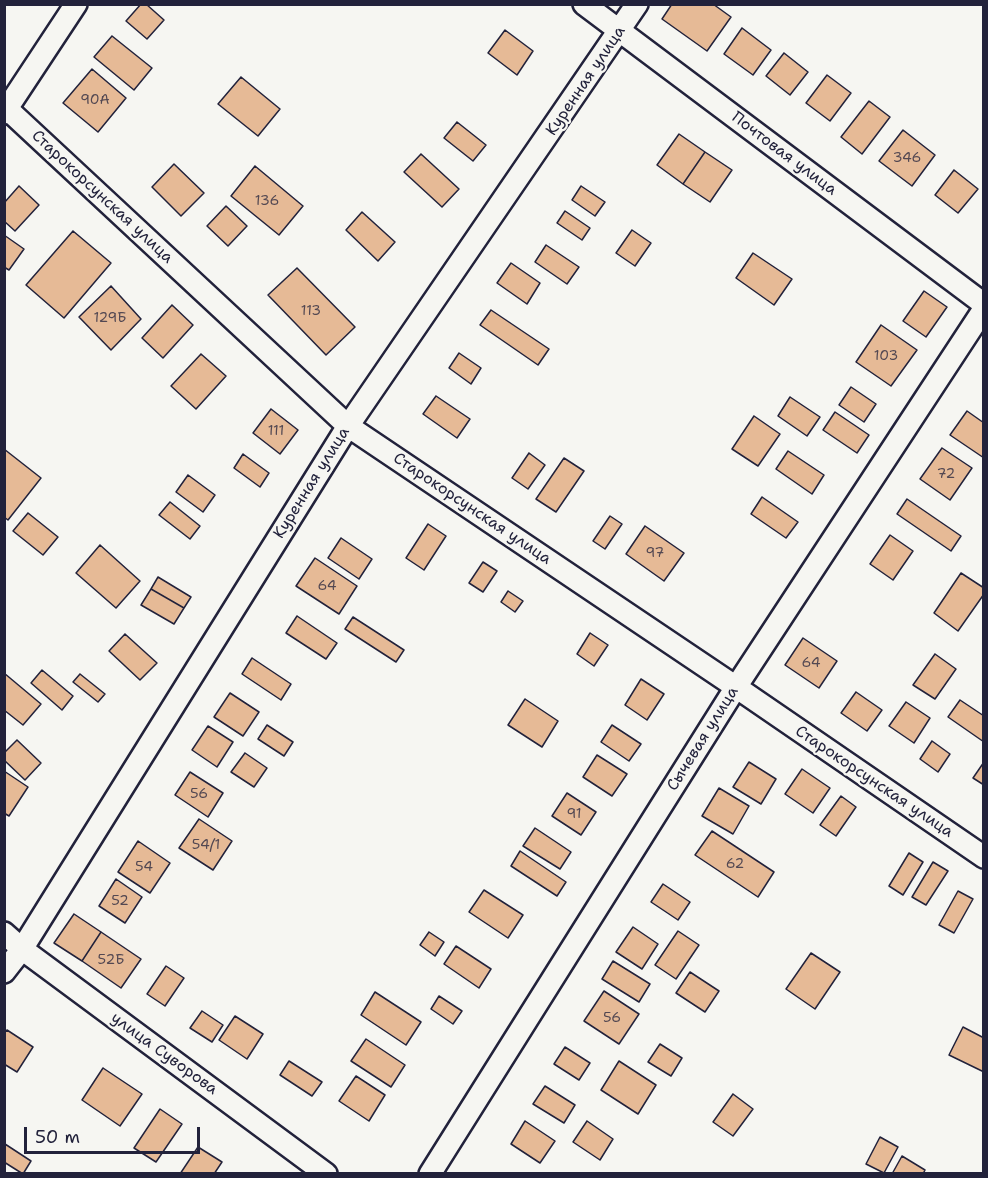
<!DOCTYPE html>
<html>
<head>
<meta charset="utf-8">
<style>
	body { margin:0 }
	#map { position:relative; width:988px; height:1178px; overflow:hidden; background:#f6f6f2; font-family:"Shantell Sans",sans-serif }
	canvas { display:block }
	.frame { position:absolute; inset:0; border:6px solid #22223b; pointer-events:none }
	.scale { position:absolute; left:24px; top:1127px; width:176px; height:27px; box-sizing:border-box; border:3px solid #22223b; border-top:0; padding-left:8px; font-size:18px; line-height:21px; white-space:nowrap; color:#22223b; -webkit-text-stroke:4px #f6f6f2; paint-order:stroke }
</style>
</head>
<body>
<div id="map">
<canvas width="988" height="1178"></canvas>
<div class="frame"></div>
<div class="scale">50 m</div>
</div>
<script>
const ctx = document.querySelector('canvas').getContext('2d');
ctx.lineJoin = 'round';
function fillPath(path, color) { ctx.fillStyle = color; ctx.fill(path, 'evenodd'); }
const shape = rows => new Path2D(rows.map(r => 'M' + r).join(''));
function stroke(path, color, width, dash) { ctx.strokeStyle = color; ctx.lineWidth = width; ctx.lineCap = dash ? 'butt' : 'round'; ctx.setLineDash(dash || []); ctx.stroke(path); }
function label(font, color, halo, rows, align = 'center') {
  ctx.font = font + ' "Shantell Sans",sans-serif'; ctx.lineWidth = 4.5; ctx.setLineDash([]); ctx.textBaseline = 'middle'; ctx.strokeStyle = halo; ctx.fillStyle = color; for (const [text, x, y, turn = 0] of rows) {
    ctx.save(); ctx.translate(x, y); ctx.rotate((+turn || 0) * Math.PI / 180); ctx.textAlign = isNaN(turn) ? turn : align; if (halo) ctx.strokeText(text, 0, 0); ctx.fillText(text, 0, 0); ctx.restore();
  }
}
const building = shape([
	[141,4,146,4,164,20,147,39,126,21,141,4],
	[672,4,713,4,731,17,707,51,662,19,672,4],
	[742,28,771,50,753,75,724,54,742,28],
	[505,30,533,51,517,75,488,53,505,30],
	[112,36,152,68,134,90,94,57,112,36],
	[784,53,808,72,790,95,766,76,784,53],
	[92,69,126,98,98,132,63,103,92,69],
	[827,75,851,93,830,121,806,103,827,75],
	[241,77,280,109,258,136,218,104,241,77],
	[869,101,890,117,862,154,841,137,869,101],
	[457,122,486,145,473,161,444,138,457,122],
	[903,130,935,155,912,186,879,161,903,130],
	[679,134,705,152,683,184,657,165,679,134],
	[705,152,732,170,710,202,683,184,705,152],
	[421,154,459,189,442,207,404,172,421,154],
	[174,164,204,193,181,216,152,187,174,164],
	[255,166,303,206,279,235,231,196,255,166],
	[954,170,978,189,958,213,935,195,954,170],
	[19,186,39,205,15,231,4,221,4,203,19,186],
	[581,186,605,202,595,216,572,200,581,186],
	[226,206,247,226,228,246,207,226,226,206],
	[565,211,590,228,582,240,557,223,565,211],
	[362,212,395,242,378,261,346,230,362,212],
	[632,230,651,243,635,266,616,253,632,230],
	[73,231,111,263,64,318,26,285,73,231],
	[4,235,24,249,9,270,4,267,4,235],
	[546,245,579,267,567,284,535,262,546,245],
	[753,253,792,279,774,305,736,278,753,253],
	[511,263,540,283,527,304,497,283,511,263],
	[297,268,355,327,326,355,268,295,297,268],
	[111,286,141,319,111,350,79,317,111,286],
	[924,291,947,307,926,337,903,321,924,291],
	[172,305,193,325,163,358,142,338,172,305],
	[491,310,549,349,538,365,480,325,491,310],
	[881,325,917,350,891,386,856,362,881,325],
	[459,353,481,368,471,384,449,368,459,353],
	[201,354,226,376,196,409,171,386,201,354],
	[851,387,876,404,864,422,839,405,851,387],
	[436,396,470,419,457,438,423,414,436,396],
	[790,397,820,417,807,436,778,416,790,397],
	[271,409,298,430,280,454,253,433,271,409],
	[967,411,984,423,984,458,950,435,967,411],
	[835,412,869,435,857,453,823,430,835,412],
	[754,416,780,434,758,466,732,449,754,416],
	[942,448,972,468,950,500,920,479,942,448],
	[4,449,41,478,8,520,4,517,4,449],
	[788,451,824,475,812,494,776,469,788,451],
	[529,453,545,465,528,489,512,478,529,453],
	[243,454,269,473,260,487,234,468,243,454],
	[564,458,584,471,556,512,536,499,564,458],
	[188,475,215,495,203,512,176,492,188,475],
	[762,497,798,522,786,538,751,514,762,497],
	[907,499,961,536,951,551,897,514,907,499],
	[170,502,200,526,190,539,159,515,170,502],
	[28,513,58,537,43,555,13,531,28,513],
	[610,516,622,524,605,549,593,541,610,516],
	[428,524,446,536,424,570,406,558,428,524],
	[645,526,684,553,664,581,626,554,645,526],
	[890,535,913,551,893,580,870,564,890,535],
	[341,538,372,559,359,579,328,558,341,538],
	[100,545,140,581,116,608,76,573,100,545],
	[315,558,357,586,339,614,296,586,315,558],
	[483,562,497,571,483,592,469,583,483,562],
	[961,573,984,588,984,594,958,631,934,613,961,573],
	[158,577,191,597,184,608,151,589,158,577],
	[151,589,184,608,174,624,141,605,151,589],
	[508,591,523,601,515,612,501,602,508,591],
	[297,616,337,643,326,659,286,633,297,616],
	[353,617,404,650,396,662,345,629,353,617],
	[590,633,608,645,594,666,577,654,590,633],
	[125,634,157,663,140,680,109,651,125,634],
	[803,638,837,661,819,688,785,665,803,638],
	[935,654,956,669,935,699,913,685,935,654],
	[252,658,291,684,281,700,242,674,252,658],
	[42,670,73,696,62,710,31,683,42,670],
	[4,673,41,704,23,725,4,710,4,673],
	[80,674,105,694,98,702,73,682,80,674],
	[641,679,664,694,647,720,625,705,641,679],
	[856,692,882,710,867,731,841,713,856,692],
	[230,693,259,712,243,736,214,717,230,693],
	[525,699,558,721,542,747,508,725,525,699],
	[960,700,984,716,984,742,948,717,960,700],
	[906,702,930,718,914,743,889,726,906,702],
	[267,725,293,742,284,756,258,739,267,725],
	[612,725,641,744,629,761,601,742,612,725],
	[208,726,233,742,217,767,192,750,208,726],
	[17,740,41,763,25,780,4,760,4,753,17,740],
	[932,741,950,754,938,772,920,759,932,741],
	[245,753,267,768,254,787,231,772,245,753],
	[597,755,627,774,612,796,583,777,597,755],
	[749,762,776,779,761,804,733,787,749,762],
	[984,762,984,785,973,778,984,762],
	[802,769,830,788,813,813,785,794,802,769],
	[4,771,28,787,9,816,4,813,4,771],
	[190,772,223,793,208,817,175,795,190,772],
	[719,788,749,806,733,834,702,816,719,788],
	[567,793,596,812,581,835,552,816,567,793],
	[841,796,856,807,836,836,820,825,841,796],
	[199,819,232,841,213,870,179,848,199,819],
	[535,828,571,852,560,869,523,846,535,828],
	[712,831,774,872,758,897,695,855,712,831],
	[138,841,170,863,150,893,118,872,138,841],
	[520,851,566,882,557,896,511,866,520,851],
	[909,853,923,862,903,895,889,886,909,853],
	[933,862,948,871,926,905,912,897,933,862],
	[116,879,142,897,125,923,99,906,116,879],
	[663,884,690,902,678,920,651,902,663,884],
	[484,890,523,915,508,938,469,912,484,890],
	[958,891,973,899,954,933,939,925,958,891],
	[74,914,101,932,82,961,54,943,74,914],
	[633,927,658,944,642,969,616,952,633,927],
	[678,931,699,945,676,979,655,965,678,931],
	[101,932,141,959,121,988,82,961,101,932],
	[429,932,444,942,435,956,420,945,429,932],
	[456,946,491,969,479,988,444,964,456,946],
	[811,953,840,972,815,1009,786,989,811,953],
	[613,961,650,984,639,1002,602,979,613,961],
	[166,966,184,978,165,1006,147,994,166,966],
	[690,972,719,991,705,1012,676,993,690,972],
	[604,991,639,1014,619,1044,584,1021,604,991],
	[375,992,421,1022,406,1045,361,1015,375,992],
	[439,996,462,1011,453,1024,431,1009,439,996],
	[202,1011,223,1025,212,1042,190,1028,202,1011],
	[235,1016,263,1034,247,1059,219,1040,235,1016],
	[963,1027,984,1038,984,1072,949,1055,963,1027],
	[7,1030,33,1047,17,1072,4,1064,4,1033,7,1030],
	[366,1039,405,1065,391,1087,351,1061,366,1039],
	[660,1044,682,1058,671,1076,648,1062,660,1044],
	[565,1047,590,1063,579,1080,554,1064,565,1047],
	[289,1061,322,1082,312,1096,280,1075,289,1061],
	[619,1061,656,1085,638,1114,601,1090,619,1061],
	[103,1068,142,1094,120,1126,82,1100,103,1068],
	[356,1076,385,1095,369,1121,339,1101,356,1076],
	[545,1086,575,1105,564,1123,533,1104,545,1086],
	[733,1094,753,1109,733,1136,713,1122,733,1094],
	[160,1109,182,1124,156,1162,134,1148,160,1109],
	[525,1121,555,1141,540,1163,511,1144,525,1121],
	[587,1121,613,1139,600,1160,573,1142,587,1121],
	[880,1137,898,1147,884,1173,866,1164,880,1137],
	[5,1144,31,1161,23,1174,4,1162,5,1144],
	[198,1147,222,1162,214,1174,180,1174,198,1147],
	[902,1156,925,1170,923,1174,892,1174,902,1156]
]);
fillPath(building, '#e6ba96');
stroke(building, '#22223b', 1.5);
const street = shape([
	[584,4,984,304],
	[4,106,348,426,736,687,984,857],
	[4,113,76,4],
	[4,933,22,949,326,1174],
	[4,972,22,949,348,426,637,4],
	[430,1174,736,687,984,309]
]);
stroke(street, '#22223b', 26);
stroke(street, '#f6f6f2', 21);
label('14px', '#534852', null, [
	["90А",95,100],
	["346",907,158],
	["136",267,201],
	["113",311,311],
	["129Б",110,318],
	["103",886,356],
	["111",276,431],
	["72",946,474],
	["97",655,553],
	["64",327,586],
	["64",811,663],
	["56",199,794],
	["91",574,814],
	["54/1",206,845],
	["62",735,864],
	["54",144,867],
	["52",120,901],
	["52Б",111,960],
	["56",612,1018]
]);
label('16px', '#22223b', '#f6f6f2', [
	["Куренная улица",586,81,-56],
	["Почтовая улица",784,154,37],
	["Старокорсунская улица",102,197,43],
	["Куренная улица",312,483,-58],
	["Старокорсунская улица",472,509,34],
	["Сычевая улица",703,739,-58],
	["Старокорсунская улица",874,782,34],
	["улица Суворова",164,1054,36]
]);
</script>
</body>
</html>
